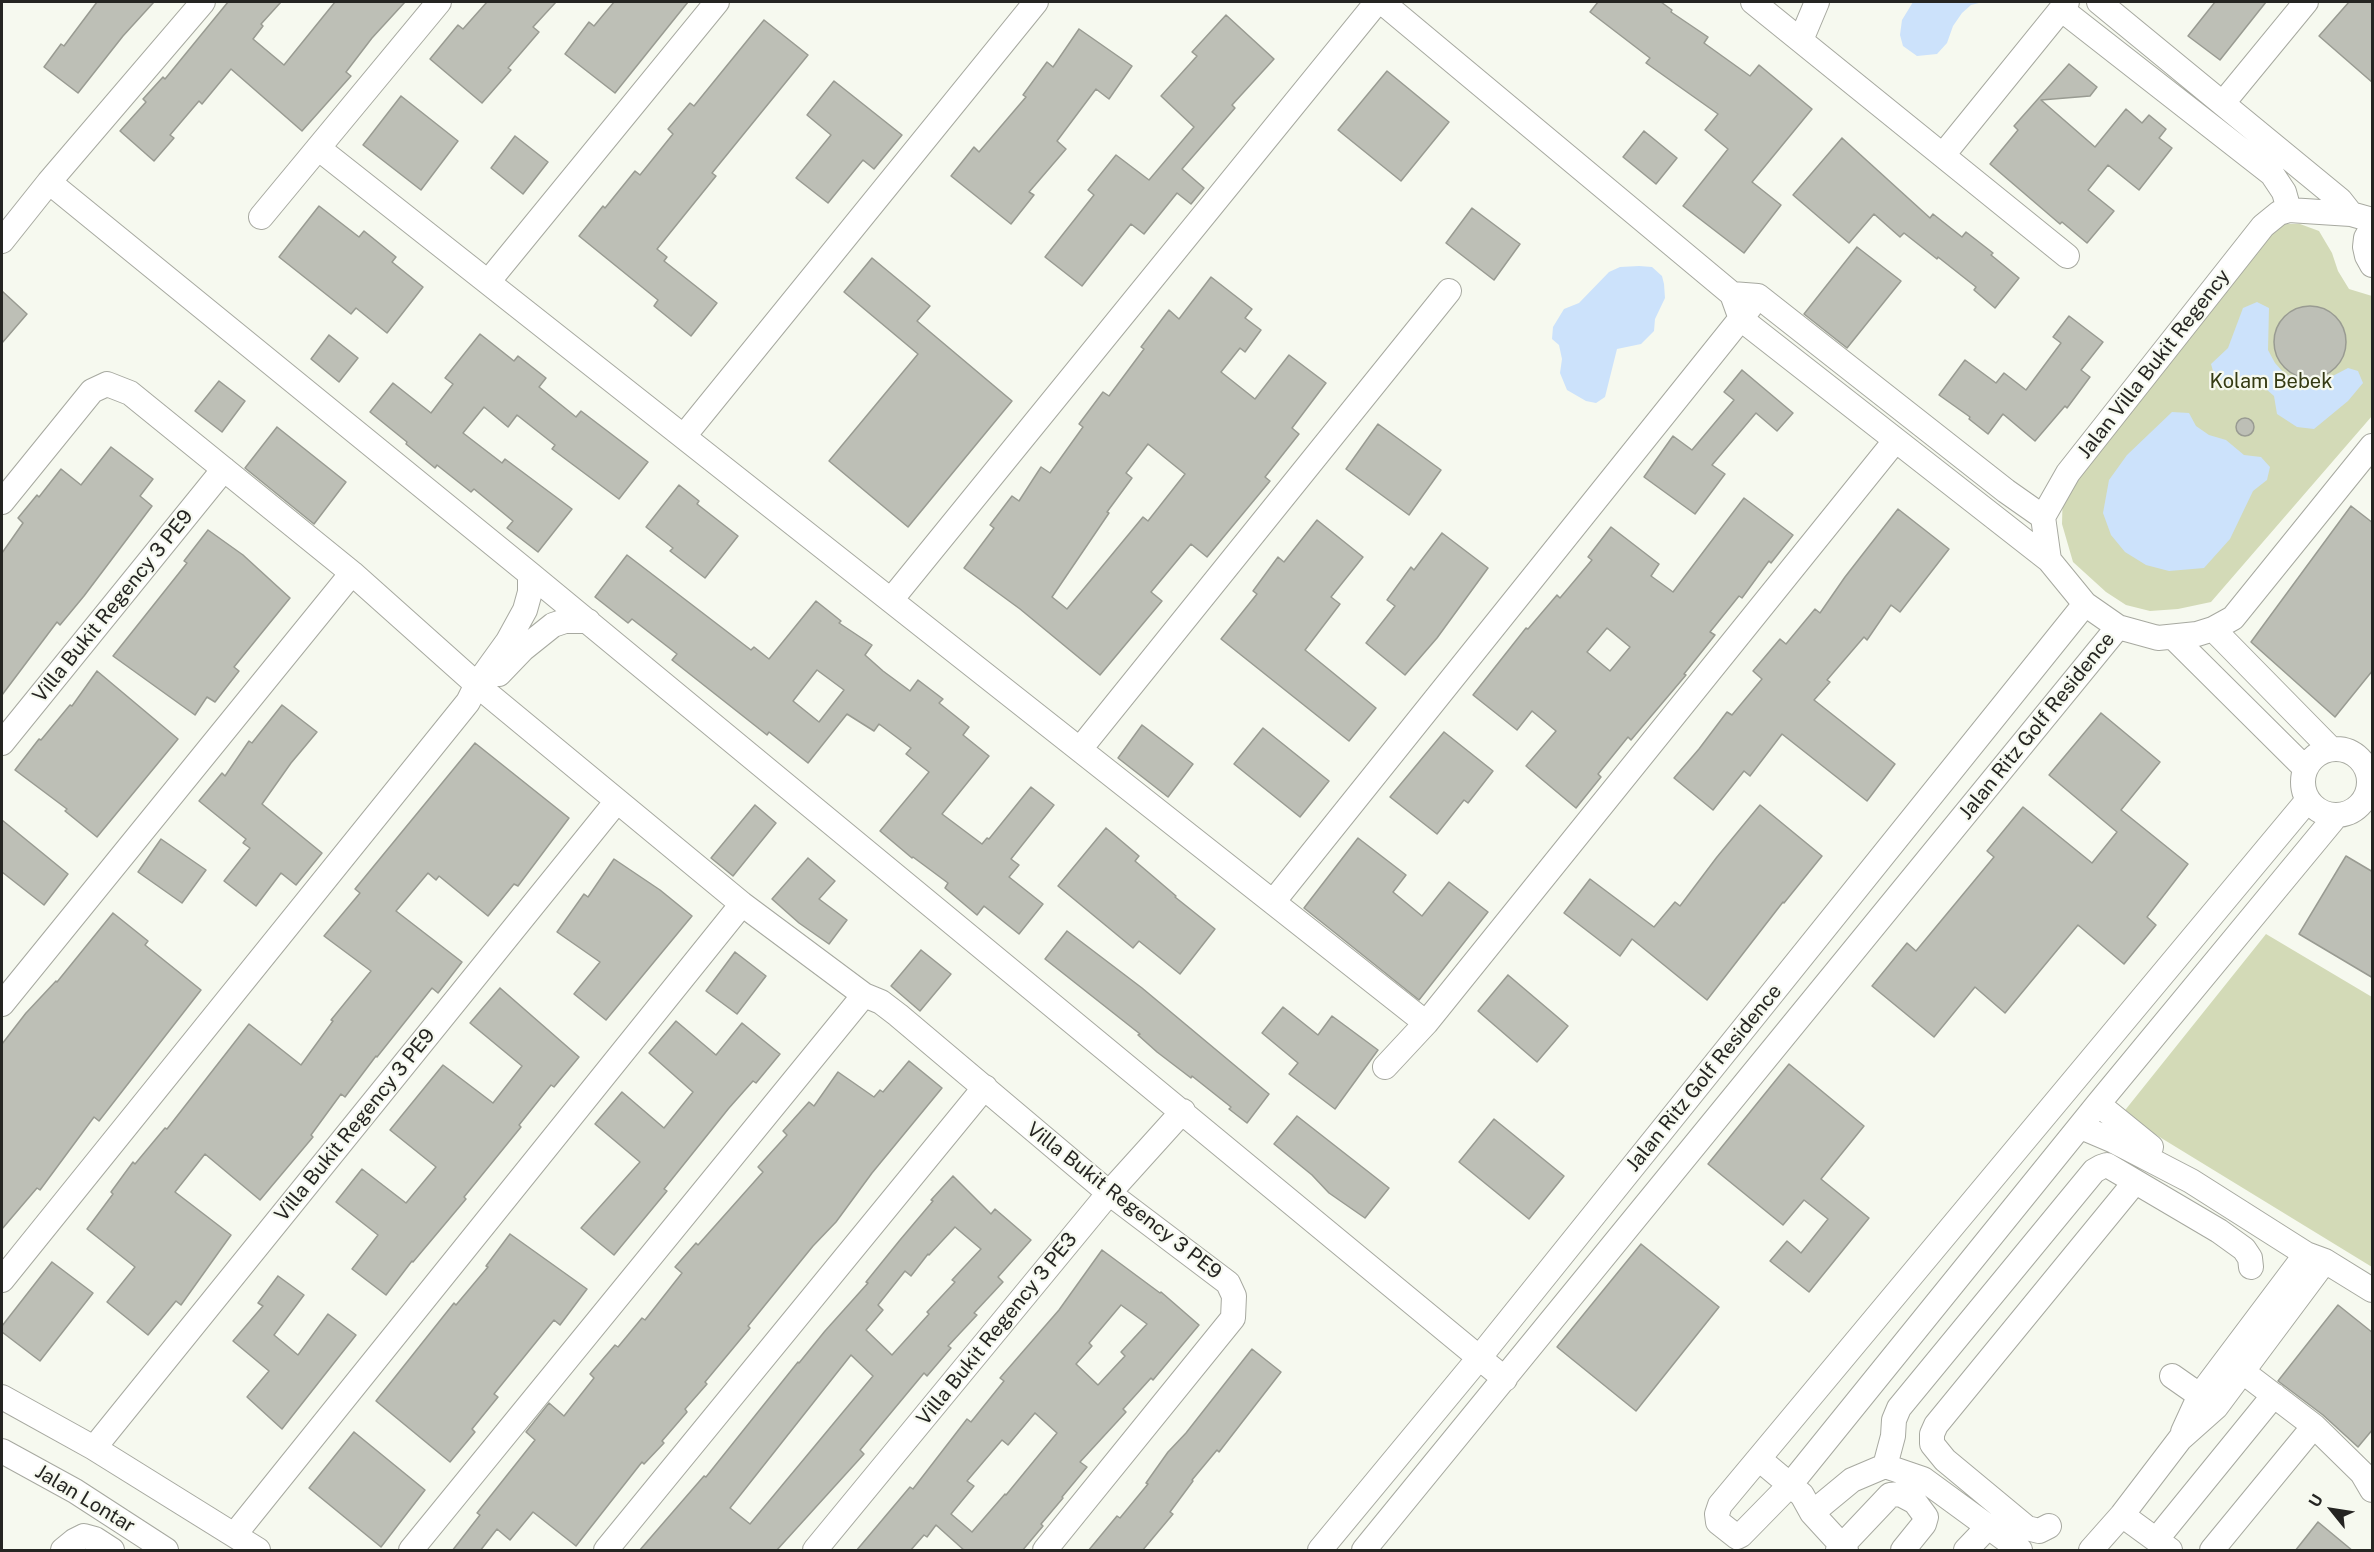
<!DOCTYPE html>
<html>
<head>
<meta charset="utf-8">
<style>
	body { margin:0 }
	#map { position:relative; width:2374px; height:1552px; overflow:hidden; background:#f6f9ef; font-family:"Public Sans",sans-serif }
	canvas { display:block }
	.frame { position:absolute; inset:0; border:3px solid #252522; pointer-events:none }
	.north { position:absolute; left:2302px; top:1480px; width:60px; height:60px; -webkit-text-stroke:4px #f6f9ef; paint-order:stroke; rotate:300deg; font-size:16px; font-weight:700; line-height:24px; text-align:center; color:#252522 }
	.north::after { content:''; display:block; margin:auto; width:21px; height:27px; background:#252522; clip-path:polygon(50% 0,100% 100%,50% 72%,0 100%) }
</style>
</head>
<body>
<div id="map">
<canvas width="2374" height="1552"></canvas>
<div class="frame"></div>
<div class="north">U</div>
</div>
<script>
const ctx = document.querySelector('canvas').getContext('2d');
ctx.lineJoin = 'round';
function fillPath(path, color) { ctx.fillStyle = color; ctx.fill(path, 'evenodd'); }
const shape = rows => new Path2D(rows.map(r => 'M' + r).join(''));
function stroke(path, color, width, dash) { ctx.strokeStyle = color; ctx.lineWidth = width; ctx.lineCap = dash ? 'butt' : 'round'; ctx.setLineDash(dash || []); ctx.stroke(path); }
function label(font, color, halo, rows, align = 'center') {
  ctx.font = font + ' "Public Sans",sans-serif'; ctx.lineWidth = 4.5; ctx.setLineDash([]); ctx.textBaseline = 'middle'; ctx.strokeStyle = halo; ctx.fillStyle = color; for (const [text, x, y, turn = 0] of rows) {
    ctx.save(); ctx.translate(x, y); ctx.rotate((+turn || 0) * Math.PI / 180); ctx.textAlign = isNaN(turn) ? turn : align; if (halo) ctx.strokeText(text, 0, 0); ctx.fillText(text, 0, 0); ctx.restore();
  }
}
fillPath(shape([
	[2280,224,2300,224,2319,231,2332,253,2338,271,2349,289,2372,296,2372,416,2211,602,2178,609,2150,611,2126,605,2106,592,2073,562,2062,524,2063,485,2087,447],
	[2266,934,2372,997,2372,1267,2122,1114]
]), '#d3dab7');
fillPath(shape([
	[1913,2,1983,2,1971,5,1962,13,1953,26,1947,43,1937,54,1917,56,1903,46,1900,35,1902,20],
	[1639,266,1652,267,1662,276,1664,284,1665,298,1655,319,1654,331,1641,344,1617,349,1605,397,1596,403,1586,401,1567,390,1560,373,1562,359,1559,345,1552,339,1553,327,1564,309,1579,303,1609,272,1620,267],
	[2257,302,2269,308,2268,350,2275,363,2284,373,2295,380,2311,382,2327,379,2348,368,2358,371,2363,383,2348,401,2314,429,2297,427,2277,414,2274,396,2266,389,2253,385,2230,385,2215,378,2211,364,2228,348,2243,308],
	[2172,412,2189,413,2196,426,2209,435,2226,440,2244,455,2261,457,2270,467,2267,480,2253,491,2230,539,2204,568,2169,571,2146,565,2125,552,2111,535,2103,513,2109,480,2127,455]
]), '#cce2fb');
const building = shape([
	[97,2,154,2,123,36,78,93,44,67,61,44,64,46,97,2],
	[228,2,281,2,261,24,263,26,253,39,284,65,335,2,405,2,372,38,346,72,351,76,302,131,231,69,202,104,199,101,170,135,174,138,154,161,120,131,146,102,143,99,163,77,165,79,228,2],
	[487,2,556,2,533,27,539,32,508,68,511,70,482,103,430,59,458,25,463,29,487,2],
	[614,2,688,2,615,93,565,54,589,22,594,26,614,2],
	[1598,2,1661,2,1672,10,1671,12,1708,37,1704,43,1750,76,1759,65,1812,109,1752,182,1781,205,1744,253,1683,206,1728,149,1705,130,1718,114,1646,63,1650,58,1590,12,1598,2],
	[2215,2,2266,2,2220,60,2188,36,2215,2],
	[2349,2,2373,2,2373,83,2319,36,2349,2],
	[1226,15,1274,59,1232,105,1235,108,1182,169,1204,188,1191,204,1177,193,1144,234,1131,224,1082,286,1045,257,1094,195,1088,190,1116,155,1149,180,1194,127,1161,96,1197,56,1192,52,1226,15],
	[764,20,808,55,712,173,716,176,657,249,667,257,664,261,717,303,691,336,654,306,658,300,579,236,603,206,605,208,635,171,640,175,673,134,668,129,690,103,694,106,764,20],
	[1079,29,1132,66,1109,99,1096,89,1057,141,1066,149,1029,192,1034,195,1011,224,951,176,974,147,979,152,1026,97,1023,95,1047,62,1053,67,1079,29],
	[2069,64,2097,87,2090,96,2041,100,2095,147,2126,109,2142,123,2149,115,2166,129,2159,138,2172,148,2139,190,2108,165,2088,190,2114,211,2087,243,2062,222,2060,224,1990,164,2018,130,2014,126,2069,64],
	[1387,71,1449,122,1401,181,1338,130,1387,71],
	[834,81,902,135,874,169,863,160,828,203,796,178,831,135,807,115,834,81],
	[401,96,458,141,421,190,363,145,401,96],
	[1644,131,1677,158,1656,184,1623,157,1644,131],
	[515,136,548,162,523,194,491,168,515,136],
	[1842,138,1930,218,1933,214,1962,237,1966,232,1993,253,1991,255,2019,278,1995,308,1974,290,1976,287,1938,257,1937,259,1904,233,1900,237,1874,214,1849,243,1793,195,1842,138],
	[319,206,359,237,364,231,396,257,392,262,423,287,387,333,356,308,351,314,279,257,319,206],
	[1472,208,1520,244,1494,280,1446,243,1472,208],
	[1857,247,1901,281,1847,348,1804,314,1857,247],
	[872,258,930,306,917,321,1012,401,908,527,829,461,918,354,844,292,872,258],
	[1211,277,1252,309,1245,318,1261,330,1245,352,1240,348,1221,372,1255,399,1289,355,1326,383,1292,428,1299,434,1265,477,1270,481,1207,557,1191,544,1151,592,1162,601,1100,675,1020,609,964,568,994,528,990,525,1012,496,1019,501,1041,467,1050,473,1083,427,1079,424,1103,392,1109,396,1144,349,1141,347,1169,310,1179,319,1211,277],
	[1148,444,1185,474,1148,521,1143,517,1067,609,1052,597,1109,513,1107,512,1132,478,1126,473,1148,444],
	[2,291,27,314,2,343,2,291],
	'2274 342a36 36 0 1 1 72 0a36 36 0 1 1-72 0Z',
	[2069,316,2103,342,2081,370,2090,377,2067,408,2065,406,2035,441,2003,414,1988,434,1969,419,1970,417,1939,395,1965,360,1996,383,2004,373,2026,390,2061,343,2053,337,2069,316],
	[480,334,514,361,518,356,546,378,539,387,576,417,581,411,648,462,619,499,552,449,555,445,517,415,508,427,484,407,463,433,502,463,505,459,572,509,538,552,507,528,513,521,474,489,471,492,437,465,435,468,406,444,407,442,370,412,393,383,431,413,453,384,445,378,480,334],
	[329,335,358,358,339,382,311,359,329,335],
	[1742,370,1793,413,1777,431,1756,413,1712,465,1725,474,1695,514,1644,477,1673,436,1692,450,1734,400,1724,392,1742,370],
	[219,381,245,401,222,432,195,411,219,381],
	'2236 427a9 9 0 1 1 18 0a9 9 0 1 1-18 0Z',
	[1378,424,1441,470,1409,515,1346,469,1378,424],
	[277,427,346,482,314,524,245,468,277,427],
	[111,447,153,479,140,496,152,506,84,596,60,625,57,622,2,695,2,553,23,523,18,518,37,495,39,497,61,469,81,485,111,447],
	[679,485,699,501,697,504,738,536,705,578,670,551,673,548,646,527,679,485],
	[1744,498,1793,535,1771,563,1769,561,1742,598,1739,596,1710,632,1715,635,1684,674,1686,675,1631,740,1628,737,1598,774,1601,777,1576,808,1526,766,1556,731,1532,711,1517,730,1473,695,1526,628,1528,629,1557,595,1560,598,1592,560,1588,557,1611,527,1659,564,1651,576,1673,592,1744,498],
	[1607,628,1630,647,1610,671,1587,652,1607,628],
	[2351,506,2373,523,2373,670,2335,717,2251,642,2351,506],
	[1898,509,1949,549,1900,612,1891,605,1867,640,1864,637,1827,680,1830,682,1814,700,1895,764,1867,801,1782,734,1750,776,1744,771,1713,810,1674,778,1699,749,1727,712,1732,715,1762,679,1753,671,1780,639,1786,644,1815,609,1820,613,1845,577,1898,509],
	[1317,520,1363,557,1331,597,1340,604,1305,650,1376,708,1349,741,1221,639,1257,594,1253,591,1278,557,1284,562,1317,520],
	[208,530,243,555,290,598,234,667,239,671,215,702,207,697,195,715,113,656,187,563,184,561,208,530],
	[1442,533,1488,568,1437,638,1405,675,1366,643,1395,606,1387,600,1411,567,1414,570,1442,533],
	[627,555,751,650,754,647,769,659,816,601,841,621,839,623,872,645,865,655,883,671,910,691,918,680,943,699,939,703,969,727,963,735,989,756,942,814,982,844,987,838,989,839,1031,787,1054,805,1011,859,1019,865,1009,877,1043,904,1019,934,984,906,977,915,945,888,948,883,913,857,912,858,880,831,929,772,906,754,911,748,879,724,874,731,847,714,808,763,769,732,767,735,672,660,677,654,632,619,628,623,595,597,627,555],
	[817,670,844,690,819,722,793,701,817,670],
	[97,671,178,739,97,837,65,811,67,809,15,770,39,739,41,740,70,705,72,706,97,671],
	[282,705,317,732,291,763,262,804,322,853,296,885,281,873,256,906,224,881,250,848,243,843,246,839,199,801,222,773,225,776,249,741,252,743,282,705],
	[2101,713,2160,762,2121,810,2188,864,2147,917,2156,925,2124,964,2078,925,2005,1013,1975,987,1934,1037,1872,986,1907,943,1916,951,1994,857,1987,851,2023,807,2092,863,2117,832,2049,775,2101,713],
	[1142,725,1193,764,1168,797,1118,758,1142,725],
	[1263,728,1329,781,1300,817,1234,764,1263,728],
	[1444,732,1493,771,1468,803,1464,800,1437,834,1390,797,1444,732],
	[475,743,569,818,518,886,514,884,488,916,439,876,436,880,428,873,396,911,462,962,438,993,432,988,377,1057,376,1056,345,1097,341,1094,311,1135,313,1137,260,1200,205,1154,175,1192,231,1235,181,1305,176,1301,148,1335,107,1302,135,1267,87,1229,113,1194,111,1192,133,1162,135,1164,165,1128,167,1129,249,1024,301,1065,333,1021,331,1020,371,971,324,936,360,893,355,889,475,743],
	[755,805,776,823,733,876,711,858,755,805],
	[1760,805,1822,856,1784,903,1783,902,1707,1000,1632,939,1620,956,1564,913,1590,879,1654,927,1675,902,1680,906,1717,857,1760,805],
	[2,820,68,874,44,905,2,872,2,820],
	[1106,828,1139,856,1135,861,1176,896,1175,897,1215,929,1180,974,1139,941,1133,948,1058,886,1106,828],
	[1358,838,1406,875,1393,892,1422,916,1449,882,1488,912,1419,1000,1304,908,1358,838],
	[161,839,206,870,182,903,138,872,161,839],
	[2346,856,2373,872,2373,978,2299,934,2346,856],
	[808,858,835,881,819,899,847,920,829,944,799,923,772,899,808,858],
	[614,859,660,890,692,916,606,1020,574,994,600,962,557,932,584,894,588,897,614,859],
	[113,913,148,941,145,945,201,990,99,1121,94,1117,40,1190,37,1188,2,1229,2,1044,26,1013,56,981,57,982,113,913],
	[1067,931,1142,988,1269,1094,1247,1123,1229,1109,1231,1107,1192,1076,1191,1078,1157,1052,1138,1035,1140,1034,1045,959,1067,931],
	[921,950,951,974,920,1011,891,986,921,950],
	[735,952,766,976,737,1014,706,991,735,952],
	[1508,975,1568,1026,1537,1062,1478,1011,1508,975],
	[500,988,579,1057,554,1087,551,1085,519,1125,521,1127,464,1197,466,1199,413,1262,412,1261,386,1295,352,1269,378,1235,336,1202,362,1169,406,1203,436,1167,390,1130,443,1065,493,1103,522,1066,470,1023,500,988],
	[1283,1007,1318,1035,1332,1016,1378,1050,1335,1109,1289,1074,1298,1063,1262,1033,1283,1007],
	[676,1021,716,1055,742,1023,780,1054,756,1083,753,1081,729,1108,664,1189,667,1191,614,1255,581,1228,640,1162,595,1124,622,1092,664,1128,693,1092,649,1053,676,1021],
	[909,1061,942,1088,872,1173,836,1222,813,1246,748,1326,750,1328,705,1382,707,1384,685,1409,687,1412,662,1441,664,1443,644,1464,642,1462,576,1546,533,1512,510,1540,497,1529,480,1551,452,1551,480,1515,477,1513,535,1440,526,1432,549,1403,564,1416,594,1378,590,1374,615,1345,618,1347,642,1318,645,1320,682,1273,675,1267,696,1243,698,1245,763,1172,758,1167,787,1135,783,1131,809,1102,814,1106,838,1072,874,1097,880,1090,883,1092,909,1061],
	[1789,1064,1864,1126,1821,1179,1869,1218,1809,1292,1770,1261,1787,1241,1801,1253,1828,1219,1804,1200,1783,1225,1708,1164,1789,1064],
	[1297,1116,1389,1188,1365,1218,1329,1193,1312,1175,1274,1144,1297,1116],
	[1494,1119,1564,1176,1529,1219,1459,1162,1494,1119],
	[953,1176,991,1214,995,1209,1031,1240,998,1277,1003,1282,974,1313,977,1315,948,1346,951,1348,927,1376,924,1373,860,1450,864,1454,776,1551,639,1551,704,1476,706,1477,798,1362,799,1363,825,1331,868,1283,866,1282,900,1240,933,1201,931,1200,953,1176],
	[955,1227,981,1249,952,1280,955,1282,927,1312,929,1314,892,1355,866,1330,883,1310,878,1305,905,1271,911,1276,928,1254,929,1255,955,1227],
	[851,1355,873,1376,750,1524,730,1508,851,1355],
	[510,1234,587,1289,560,1325,554,1320,494,1394,498,1397,472,1429,475,1432,450,1462,376,1401,454,1303,456,1305,488,1267,486,1266,510,1234],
	[1641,1244,1719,1307,1636,1411,1557,1347,1641,1244],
	[1102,1250,1160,1293,1161,1292,1199,1325,1153,1380,1151,1378,1123,1409,1126,1412,1080,1462,1087,1467,1062,1497,1063,1498,1041,1524,1043,1526,1022,1551,965,1551,936,1525,927,1537,924,1535,910,1551,856,1551,910,1487,913,1489,967,1419,971,1422,1004,1381,1000,1378,1059,1310,1102,1250],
	[1121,1305,1147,1324,1121,1352,1125,1356,1098,1385,1076,1364,1092,1346,1089,1343,1121,1305],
	[1035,1413,1057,1433,1006,1495,1005,1494,972,1532,951,1514,974,1486,967,1481,1002,1440,1008,1445,1035,1413],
	[52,1262,93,1293,40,1361,2,1332,2,1326,52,1262],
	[278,1276,304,1295,274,1335,298,1355,328,1314,356,1335,282,1429,247,1397,269,1371,233,1341,263,1306,258,1303,278,1276],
	[2338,1305,2373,1333,2373,1429,2358,1447,2323,1415,2278,1381,2338,1305],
	[1252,1349,1281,1372,1219,1452,1217,1450,1192,1480,1193,1481,1170,1512,1173,1514,1142,1551,1088,1551,1117,1516,1120,1518,1148,1484,1146,1483,1168,1452,1186,1433,1252,1349],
	[354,1432,425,1490,381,1547,309,1488,354,1432],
	[2318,1522,2353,1551,2295,1551,2318,1522]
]);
fillPath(building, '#bdbfb6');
stroke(building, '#999b92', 1.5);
const minor = shape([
	[1382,2,1732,294],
	[1753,2,2067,256],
	[2099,2,2340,200,2351,214],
	[2061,9,2272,174,2284,192,2289,210],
	[1801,40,1817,2],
	[2223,103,2306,2],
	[318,148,1426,1023],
	[1943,155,2067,2],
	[49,182,530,574,1505,1379],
	[261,217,439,2],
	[2372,220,2351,214,2289,210,2279,213,2263,226,2068,473,2043,517,2049,560,2085,604,2118,627,2158,638,2197,634,2213,629,2233,618,2372,446],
	[2372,227,2366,238,2365,247,2367,256,2372,265],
	[2,241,49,182,203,2],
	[488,282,717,2],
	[684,436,1036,2],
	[2,502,92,391,107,384,130,393,352,573,483,690,742,904,864,995,881,1002,898,1015,1109,1193,1228,1283,1234,1296,1233,1318,1045,1550],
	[2043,517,2006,491,1758,296,1732,294,1741,319,2049,560],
	[891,600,1377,2],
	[2213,629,2331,749],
	[2173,637,2305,768],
	[499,674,523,649,553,625,565,621,588,621],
	[2,743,224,469],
	'2303 782a33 33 0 1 1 66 0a33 33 0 1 1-66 0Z',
	[1080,749,1449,291],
	[2307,801,1720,1505,1717,1514,1718,1522,1737,1537,1741,1535,1790,1485,2098,1104,2336,816],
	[1273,902,1750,307],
	[2,1004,352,573],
	[1385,1067,1426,1023,1895,441],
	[2098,1104,2151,1147],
	[2081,1127,2114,1141,2191,1181,2306,1254,2325,1261,2372,1290],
	[2,1280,468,702,477,684,508,641,525,610,530,592,530,574],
	[2230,1362,2314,1426,2362,1473,2372,1490],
	[2172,1376,2212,1404],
	[2,1397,94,1448,258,1550],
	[2183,1432,2200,1395,2306,1254],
	[94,1448,617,801],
	[2,1451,75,1491,166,1550],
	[1759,1459,1802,1495,1812,1513,1852,1480,1885,1466,1923,1479,2020,1550],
	[1885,1466,1893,1436,1894,1420,1899,1408,2094,1171,2101,1167,2107,1165,2219,1231,2244,1249,2250,1258,2251,1267],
	[1812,1513,1846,1550],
	[2122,1515,2170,1550],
	[2049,1526,2039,1531,2027,1528,1945,1460,1932,1444,1932,1434,1936,1425,2135,1182],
	[235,1534,742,904],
	[2156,1540,2274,1395],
	[63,1550,74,1541,84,1536,95,1539,112,1550],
	[411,1550,864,995],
	[606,1550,985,1087],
	[815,1550,1109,1193,1183,1111],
	[1320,1550,1479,1358,2085,604],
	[1364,1550,2118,627],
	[1838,1550,1890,1495,1900,1494,1915,1502,1926,1517,1924,1524,1903,1550],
	[1966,1550,1987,1528],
	[2091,1550,2122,1515,2180,1439,2216,1407,2325,1261],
	[2212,1550,2314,1426]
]);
stroke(minor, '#a7a9a0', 26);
stroke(minor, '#fff', 24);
label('20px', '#252522', '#f6f9ef', [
	["Jalan Villa Bukit Regency",2154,364,-52],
	["Villa Bukit Regency 3 PE9",113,606,-51],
	["Jalan Ritz Golf Residence",2037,726,-51],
	["Jalan Ritz Golf Residence",1704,1078,-51],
	["Villa Bukit Regency 3 PE9",355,1125,-51],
	["Villa Bukit Regency 3 PE9",1124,1201,38],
	["Villa Bukit Regency 3 PE3",997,1329,-51],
	["Jalan Lontar",85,1499,31]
]);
label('20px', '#343a13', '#f6f9ef', [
	["Kolam Bebek",2271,382]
]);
</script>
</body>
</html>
